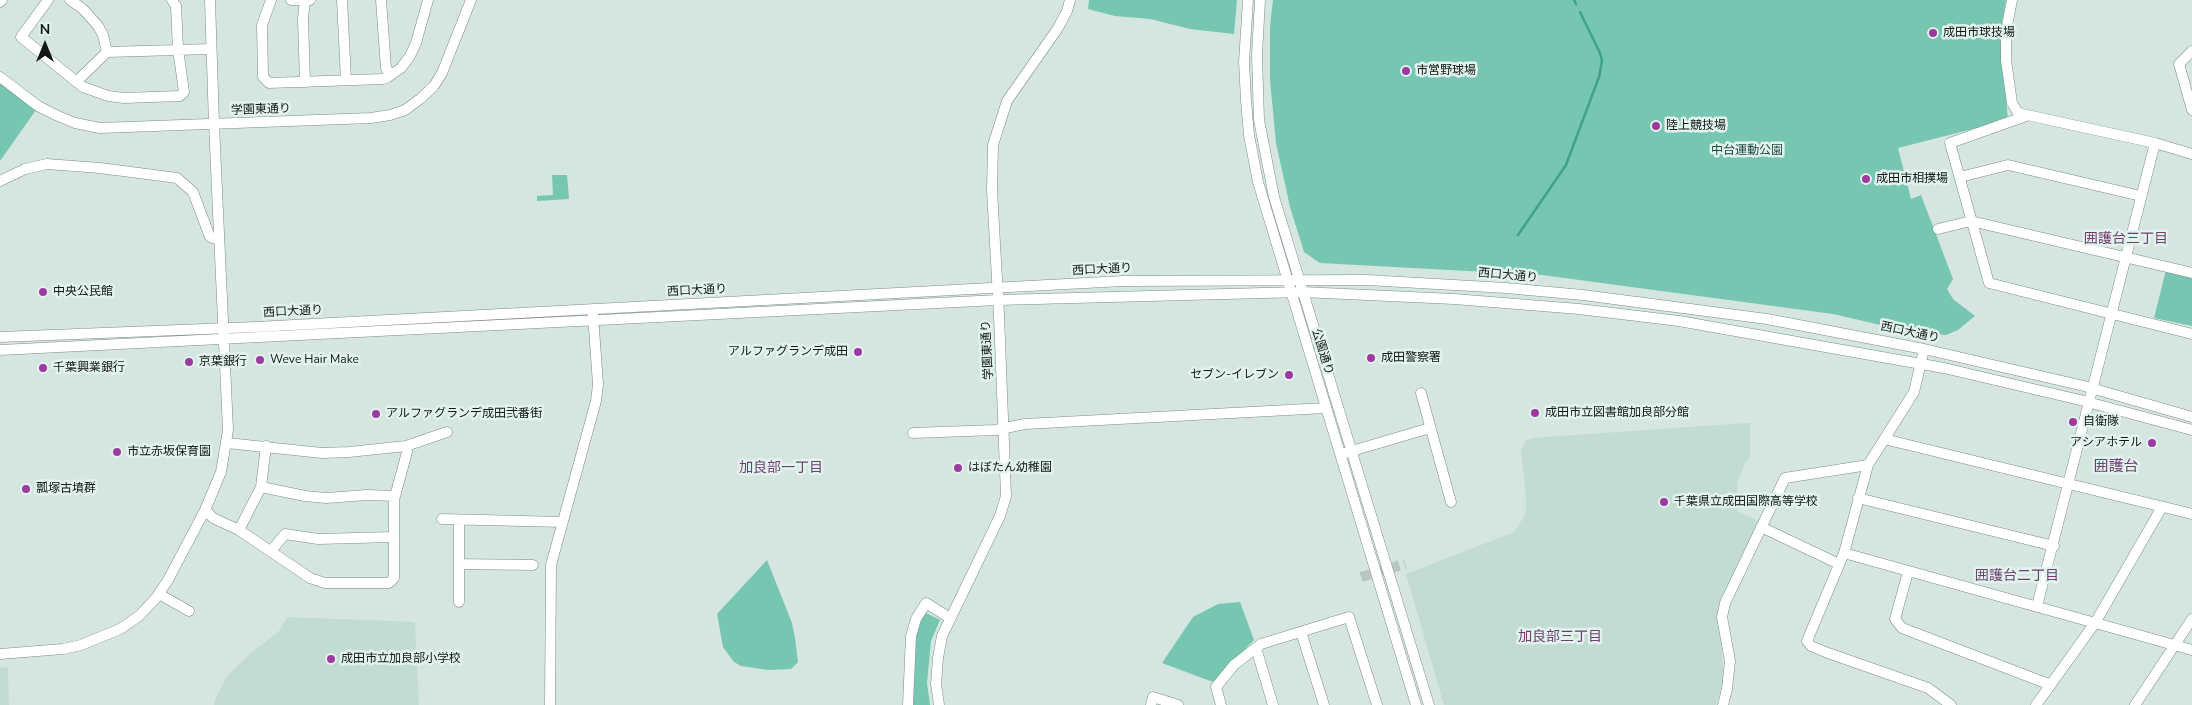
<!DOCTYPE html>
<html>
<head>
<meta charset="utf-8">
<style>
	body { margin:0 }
	#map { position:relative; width:2192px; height:705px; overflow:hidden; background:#d5e5e0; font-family:"Nunito Sans",sans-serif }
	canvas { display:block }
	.north { position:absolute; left:20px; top:20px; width:50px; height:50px; -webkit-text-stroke:4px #e2f2ed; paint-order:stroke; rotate:0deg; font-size:14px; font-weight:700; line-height:20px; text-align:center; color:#111715 }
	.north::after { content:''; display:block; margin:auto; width:18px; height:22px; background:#111715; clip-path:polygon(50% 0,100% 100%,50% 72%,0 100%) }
</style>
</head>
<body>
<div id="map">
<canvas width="2192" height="705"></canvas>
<div class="north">N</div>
</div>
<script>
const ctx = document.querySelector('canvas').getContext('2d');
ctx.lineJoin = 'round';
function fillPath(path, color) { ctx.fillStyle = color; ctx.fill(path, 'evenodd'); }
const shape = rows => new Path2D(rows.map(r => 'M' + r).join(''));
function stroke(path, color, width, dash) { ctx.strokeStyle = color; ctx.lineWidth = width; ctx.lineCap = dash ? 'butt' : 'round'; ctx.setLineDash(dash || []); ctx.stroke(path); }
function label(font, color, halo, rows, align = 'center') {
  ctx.font = font + ' "Nunito Sans","Noto Sans JP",sans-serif'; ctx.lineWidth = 5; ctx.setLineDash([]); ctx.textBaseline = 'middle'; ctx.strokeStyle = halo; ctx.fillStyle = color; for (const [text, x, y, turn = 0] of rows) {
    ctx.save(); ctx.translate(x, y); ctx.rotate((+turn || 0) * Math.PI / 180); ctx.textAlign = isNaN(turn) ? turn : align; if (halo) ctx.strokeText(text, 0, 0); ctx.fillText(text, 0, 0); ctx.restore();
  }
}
fillPath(shape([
	[1745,423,1750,423,1750,457,1745,463,1737,483,1737,511,1760,521,1719,616,1724,680,1716,705,1444,705,1406,574,1512,533,1517,528,1526,513,1526,497,1521,450,1525,441,1532,438],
	[288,617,415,622,419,705,214,705,217,695,228,675,251,653,279,631],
	[8,667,9,705,0,705,0,668]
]), '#c2dcd4');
fillPath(shape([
	[1089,0,1237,0,1234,34,1190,29,1150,19,1115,16,1088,9],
	[1273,0,2006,0,2000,35,2008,120,1898,148,1911,199,1921,195,1953,279,1947,289,1953,299,1975,316,1958,330,1946,335,1911,332,1833,314,1542,275,1320,263,1304,252,1290,207,1276,143,1270,80,1270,26],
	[0,82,36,110,0,161],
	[552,175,567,175,569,199,537,201,537,196,553,195],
	[2166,270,2192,276,2192,326,2154,318],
	[767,560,792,623,795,638,798,662,791,669,768,670,741,666,734,662,723,647,717,614],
	[1240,602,1254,640,1213,682,1162,663,1193,617,1218,604],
	[924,612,940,620,931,641,927,683,930,705,912,705,917,623]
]), '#77c6b2');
stroke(shape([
	[1574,0,1576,4],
	[1518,235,1566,165,1599,77,1602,61,1600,53,1580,12]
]), '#3fa28c', 2.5);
stroke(shape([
	[1361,577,1405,564]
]), '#b8c6c2', 10, [10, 5]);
const minor = shape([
	[48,0,21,37,83,87,108,96,124,98,180,96,184,92,178,49,176,6,172,0],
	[70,0,83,9,98,26,103,35,107,52],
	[271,0,262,25,263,77,269,83,383,79,388,77,401,68,410,56,416,43,428,0],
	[291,0,310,0],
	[342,0,346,80],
	[381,0,386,68,391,75],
	[1248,0,1244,62,1246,100,1249,135,1258,182,1416,705],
	[1260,0,1257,55,1259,120,1274,197,1429,705],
	[2012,0,2006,31,2006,60,2012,103,2018,113,2155,143,2192,154],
	[0,2,2,0],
	[2192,51,2179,64,2192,110],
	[0,77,38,106,58,116,75,123,100,128,371,118,390,115,405,110,420,99,434,86,442,73,471,0],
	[76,82,107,52,211,49],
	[305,82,303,18,305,0],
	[2026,116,1950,143,1989,283,2192,334],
	[1960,177,2008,165,2141,196],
	[0,181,25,169,47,164,100,168,177,178,193,192,210,237,219,240],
	[1938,229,1971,221,2192,273],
	[0,337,256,327,1123,281,1367,280,1506,288,1583,295,1767,319,1924,349,2084,386,2192,417],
	[1924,349,1914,392,1868,465,1844,553,1807,641,1811,646,1828,653,1928,688,1951,705],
	[0,350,998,300,1302,292,1454,299,1579,309,1679,321,1944,368,2080,400,2192,430],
	[1421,393,1451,502],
	[913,433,995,430,1025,424,1326,408],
	[1884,439,2192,514],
	[227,443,322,453,349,452,406,446,447,432],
	[1345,453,1430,428],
	[261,487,305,496,326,498,367,495,395,496],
	[1858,498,2054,546],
	[205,510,213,518,239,530,310,578,325,583,389,583,394,578,394,500,407,452,406,446],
	[442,519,562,522],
	[459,520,459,602],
	[1761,527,1839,564],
	[239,530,261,487,266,446],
	[271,551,285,534,318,539,394,537],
	[1844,553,2192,650],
	[459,564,533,565],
	[1908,572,1895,619,1902,628,2051,685],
	[159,594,189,611],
	[2037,606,2155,143],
	[1301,632,1324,705],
	[1256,648,1273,705],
	[0,654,63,649,81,645,120,629,139,616,156,598,168,580,205,510,221,472,228,430,214,124,210,0],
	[550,705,551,565,596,401,598,384,593,315],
	[908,705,911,636,916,619,926,603,950,618],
	[939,705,936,684,938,658,942,636,1000,516,1006,496,999,315,992,190,993,145,1007,101,1058,28,1067,11,1070,0],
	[1151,705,1153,697,1178,705],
	[1221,705,1216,687,1234,665,1261,644,1349,617,1377,705],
	[1723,705,1727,689,1730,661,1722,617,1725,603,1785,478,1868,465],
	[2036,705,2095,623,2162,507],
	[2135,705,2192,619]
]);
stroke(minor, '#7d8c88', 11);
stroke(minor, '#fff', 10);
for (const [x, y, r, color] of [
	[1933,33,5,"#9c3aa1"],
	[1406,71,5,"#9c3aa1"],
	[1656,126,5,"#9c3aa1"],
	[1866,179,5,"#9c3aa1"],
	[43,292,5,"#9c3aa1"],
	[858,352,5,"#9c3aa1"],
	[1371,358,5,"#9c3aa1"],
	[260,360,5,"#9c3aa1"],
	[189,362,5,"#9c3aa1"],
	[43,368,5,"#9c3aa1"],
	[1289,375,5,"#9c3aa1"],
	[1535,413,5,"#9c3aa1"],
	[376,414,5,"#9c3aa1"],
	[2073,422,5,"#9c3aa1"],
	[2152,443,5,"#9c3aa1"],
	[117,452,5,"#9c3aa1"],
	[958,468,5,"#9c3aa1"],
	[26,489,5,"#9c3aa1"],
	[1664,502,5,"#9c3aa1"],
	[331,659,5,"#9c3aa1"]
]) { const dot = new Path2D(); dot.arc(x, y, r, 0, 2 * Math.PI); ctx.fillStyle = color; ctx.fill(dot); stroke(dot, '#e2f2ed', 2); }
label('12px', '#111715', '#e2f2ed', [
	["成田市球技場",1943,33],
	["市営野球場",1416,71],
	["陸上競技場",1666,126],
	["成田市相撲場",1876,179],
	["中央公民館",53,292],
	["アルファグランデ成田",848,352,"right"],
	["成田警察署",1381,358],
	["Weve Hair Make",270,360],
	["京葉銀行",199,362],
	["千葉興業銀行",53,368],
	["セブン-イレブン",1279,375,"right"],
	["成田市立図書館加良部分館",1545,413],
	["アルファグランデ成田弐番街",386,414],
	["自衛隊",2083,422],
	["アシアホテル",2142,443,"right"],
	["市立赤坂保育園",127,452],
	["はぼたん幼稚園",968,468],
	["瓢塚古墳群",36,489],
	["千葉県立成田国際高等学校",1674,502],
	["成田市立加良部小学校",341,659]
], 'left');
label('12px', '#111715', '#e2f2ed', [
	["学園東通り",261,110,-2],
	["西口大通り",1102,270,-3],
	["西口大通り",1508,276,5],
	["西口大通り",697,291,-3],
	["西口大通り",293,312,-3],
	["西口大通り",1910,333,12],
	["学園東通り",988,350,-93],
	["公園通り",1322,352,73]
]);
label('12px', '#204b41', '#e2f2ed', [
	["中台運動公園",1747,151]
]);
label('14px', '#6f3e71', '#e2f2ed', [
	["囲護台三丁目",2126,240],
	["加良部一丁目",781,469],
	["囲護台二丁目",2017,577],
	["加良部三丁目",1560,638]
]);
label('15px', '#6f3e71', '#e2f2ed', [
	["囲護台",2116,467]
]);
</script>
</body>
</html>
